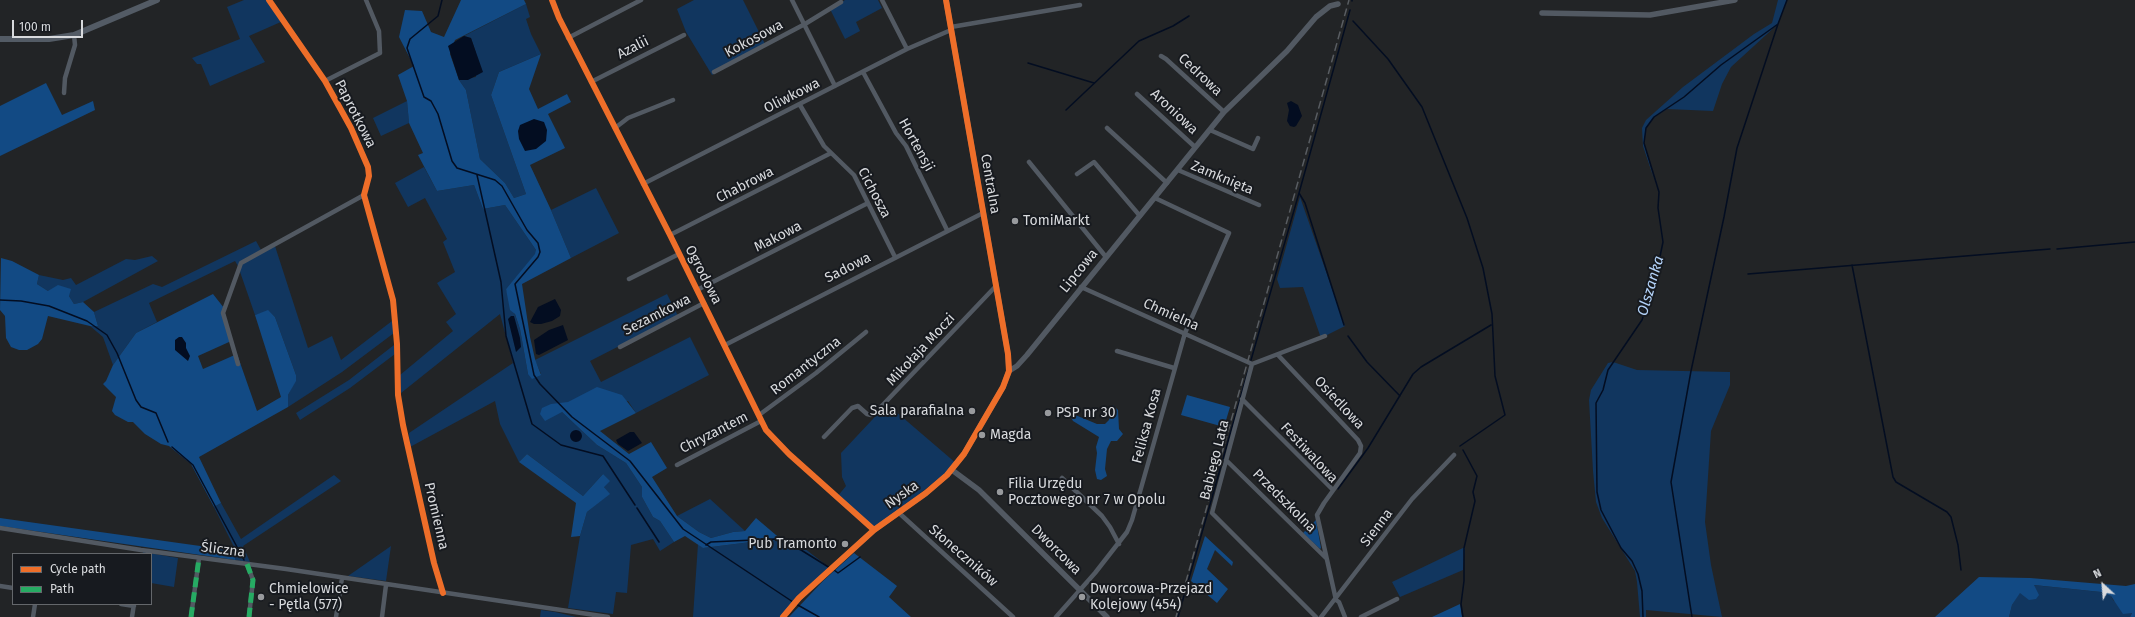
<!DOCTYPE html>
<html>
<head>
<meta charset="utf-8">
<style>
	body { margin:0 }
	#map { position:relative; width:2135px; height:617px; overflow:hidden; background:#222426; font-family:"Fira Sans",sans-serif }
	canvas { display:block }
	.legend { position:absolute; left:12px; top:553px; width:140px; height:52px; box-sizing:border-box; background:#171a1f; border:1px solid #64676b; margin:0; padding:5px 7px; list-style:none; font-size:12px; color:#d8dadd }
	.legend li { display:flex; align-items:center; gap:8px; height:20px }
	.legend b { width:20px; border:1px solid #64676b }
	.north { position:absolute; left:2083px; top:565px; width:40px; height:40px; -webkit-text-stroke:3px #171a1f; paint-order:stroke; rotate:334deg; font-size:11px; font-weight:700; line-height:16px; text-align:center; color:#d8dadd }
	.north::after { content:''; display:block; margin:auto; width:14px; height:18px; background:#d8dadd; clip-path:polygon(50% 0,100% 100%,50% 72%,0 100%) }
	.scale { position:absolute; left:12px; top:20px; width:71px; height:18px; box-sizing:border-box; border:2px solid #d8dadd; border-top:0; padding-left:5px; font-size:12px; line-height:14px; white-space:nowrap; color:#d8dadd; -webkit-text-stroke:3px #171a1f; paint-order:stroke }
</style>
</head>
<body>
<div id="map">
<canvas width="2135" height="617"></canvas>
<ul class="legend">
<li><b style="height:5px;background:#ee6e29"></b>Cycle path</li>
<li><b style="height:5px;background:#26ab63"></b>Path</li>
</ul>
<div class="north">N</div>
<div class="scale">100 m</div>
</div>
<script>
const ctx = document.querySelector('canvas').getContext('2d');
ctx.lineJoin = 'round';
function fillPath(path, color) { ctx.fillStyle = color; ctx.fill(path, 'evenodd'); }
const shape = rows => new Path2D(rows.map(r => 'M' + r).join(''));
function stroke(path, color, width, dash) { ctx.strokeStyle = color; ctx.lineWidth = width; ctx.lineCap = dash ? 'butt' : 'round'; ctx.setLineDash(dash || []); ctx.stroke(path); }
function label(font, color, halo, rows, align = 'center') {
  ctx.font = font + ' "Fira Sans",sans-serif'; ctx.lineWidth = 4; ctx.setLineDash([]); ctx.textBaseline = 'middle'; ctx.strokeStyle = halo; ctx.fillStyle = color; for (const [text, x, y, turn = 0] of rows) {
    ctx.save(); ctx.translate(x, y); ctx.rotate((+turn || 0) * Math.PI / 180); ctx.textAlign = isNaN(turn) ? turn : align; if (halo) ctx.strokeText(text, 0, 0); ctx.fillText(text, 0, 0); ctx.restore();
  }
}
fillPath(shape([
	[244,0,268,0,283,21,249,36,265,62,210,86,201,64,197,64,192,58,240,39,227,7],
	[694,0,743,0,766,46,712,75,686,32,677,9],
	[845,0,878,0,882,8,856,22,860,31,845,39,830,9],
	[1778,0,1787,0,1778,24,1731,67,1722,84,1713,111,1667,109,1654,117,1646,128,1644,143,1654,179,1643,146,1642,128,1646,120,1683,87,1754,34,1772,23],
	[526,4,530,17,526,19,531,34,541,54,499,72,491,95,526,194,514,198,505,183,480,159,466,90,459,80,476,77,476,53,471,38,464,36],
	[407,101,409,123,381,136,373,118],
	[424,167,437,191,474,185,483,209,505,205,536,250,536,254,506,289,520,329,528,374,541,374,535,360,667,294,678,316,590,361,601,382,690,337,709,375,636,413,628,401,562,412,597,445,626,463,642,487,642,497,653,517,660,521,674,542,660,551,653,539,631,545,627,593,616,592,613,614,568,608,580,536,587,512,609,494,604,487,603,474,583,496,527,454,519,462,500,424,495,401,410,447,409,433,513,363,500,314,401,393,400,375,453,331,446,322,456,314,437,283,455,272,443,242,447,239,425,198,408,207,395,183],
	[596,188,619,233,571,258,551,210],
	[1300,197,1345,326,1321,338,1303,287,1280,288,1277,279],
	[256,241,261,250,274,243,308,348,332,336,341,360,392,321,394,333,342,372,288,407,288,395,295,381,296,375,275,317,268,311,255,315,238,266,235,261,149,303,157,322,136,333,113,365,103,337,90,326,98,326,94,312,153,284,162,287],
	[152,256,158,261,83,302,74,304,69,296,48,291,37,284,39,275,63,280,71,278,76,285,126,259,135,260],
	[394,345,395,354,350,388,300,420,296,413,349,380],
	[1613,362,1637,370,1730,372,1730,385,1711,431,1705,522,1711,565,1722,617,1646,610,1646,617,1640,617,1637,582,1635,571,1602,518,1596,502,1593,471,1589,400,1591,390,1608,363],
	[887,404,957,464,874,530,837,497,846,486,842,477,841,453],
	[334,475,341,481,243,546,250,562,235,560,236,551,214,507,221,503,241,539],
	[710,499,745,531,733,532,711,538,699,532,677,516],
	[767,540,783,541,804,548,831,569,783,617,693,617,698,544,703,548],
	[391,546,386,581,348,576],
	[1465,547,1463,570,1400,597,1392,582],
	[143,552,178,558,174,587,151,583,151,554,143,554],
	[2033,585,2101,592,2111,596,2113,600,2132,613,2130,617,2009,617,2012,605,2020,592],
	[541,610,555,612,576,617,540,617]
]), '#11365f');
fillPath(shape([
	[461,0,524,0,526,4,455,40,450,54,459,80,466,90,480,159,505,183,514,198,526,194,491,95,499,72,541,54,529,89,538,109,567,94,571,102,548,114,565,148,530,165,551,210,571,258,522,284,530,337,535,359,541,375,532,379,528,374,520,329,515,314,510,310,506,289,535,254,536,250,505,205,483,209,474,185,437,191,418,155,423,153,409,123,407,101,398,75,414,66,399,37,405,10,422,11,431,32,444,37],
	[46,83,62,115,93,101,95,110,0,156,0,106],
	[1,258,12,261,39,275,37,284,48,291,58,285,71,289,69,296,74,304,83,302,94,312,98,326,90,326,48,316,42,339,38,344,27,350,19,350,11,347,6,338,5,316,0,310],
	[213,294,224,308,230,339,229,342,198,356,203,369,237,354,257,411,281,397,255,315,268,310,275,317,296,375,296,381,288,395,288,407,199,457,221,503,214,507,191,464,169,446,161,444,145,434,133,422,128,422,115,415,112,411,116,397,103,384,106,381,113,365,136,333],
	[597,387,622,395,636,413,600,431,629,454,651,442,667,468,652,477,677,516,699,532,711,538,733,532,745,531,756,518,783,541,767,540,703,548,685,536,674,542,660,521,653,517,642,497,642,487,626,463,597,445,562,412,545,421,540,414,542,408,551,404,568,402],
	[1187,395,1230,407,1224,427,1181,415],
	[1113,405,1118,410,1119,429,1123,434,1117,441,1111,441,1107,449,1105,469,1107,476,1101,480,1097,479,1095,470,1097,453,1096,447,1099,437,1073,421,1068,412,1097,424,1105,424,1109,420],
	[527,454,583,496,603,474,610,481,604,487,610,494,587,512,580,536,571,537,576,503,519,462],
	[0,518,236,551,235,560,0,526],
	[1316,520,1321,548,1320,549,1303,533],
	[1205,536,1233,562,1232,566,1215,550,1207,569,1228,589,1217,603,1191,581],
	[854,553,897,586,889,597,911,617,789,617,823,581],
	[1979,577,2030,578,2126,586,2135,584,2135,617,2130,617,2132,613,2123,614,2111,596,2101,592,2034,585,2039,595,2036,599,2029,600,2020,593,2012,605,2009,617,1935,617],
	[1460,604,1462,617,1432,617]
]), '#124a84');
fillPath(shape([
	[464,36,471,38,483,72,468,80,459,80,448,46],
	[1291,101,1298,105,1302,116,1296,126,1294,127,1290,126,1287,121,1289,110,1287,103],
	[534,119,544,122,547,130,546,141,536,149,525,151,519,139,518,131,520,125],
	[555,299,561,310,560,316,552,321,541,324,534,324,530,322,538,307],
	[511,316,514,316,520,338,521,347,516,352,508,319],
	[563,325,568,340,539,355,536,354,534,340,549,330],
	[179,337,182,337,186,343,186,348,190,356,188,361,175,350,175,340],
	'570 436a6 6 0 1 1 12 0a6 6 0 1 1-12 0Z',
	[630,432,634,432,642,443,628,451,618,444,616,440]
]), '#030d21');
stroke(shape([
	[442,0,438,16,410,39,407,48,424,97,431,101,438,114,452,161,457,168,495,180,502,186,527,230,538,243,540,252,538,257,515,284,534,375,540,384,572,417,630,461,683,529,793,602],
	[1352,1,1352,0],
	[1353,21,1388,59,1422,107,1467,218,1483,268,1492,314,1495,376,1505,415,1460,446],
	[1028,63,1094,83],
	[1066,110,1139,41,1173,26,1189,16],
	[477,175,501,282,506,336,532,424,561,445,603,456,635,505],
	[2057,249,2135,242],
	[1852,265,1893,477,1896,482,1947,512,1951,517,1958,545,1961,570],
	[1748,274,2050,249],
	[0,300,21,301,49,306,87,321,107,335,117,353,136,400,141,407,156,413,168,442],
	[1344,325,1305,203,1299,193,1350,10],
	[1348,336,1367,362,1400,396],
	[1251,360,1299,193],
	[172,447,193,465,244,560],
	[1463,450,1477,476,1473,492,1475,501,1464,548,1464,581,1461,604,1463,617],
	[1338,489,1368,448,1413,374,1421,367,1491,325],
	[637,508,659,542],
	[706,545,711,542,775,539,801,550,830,568],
	[834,570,838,573,860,557],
	[796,604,819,617],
	[1178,617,1248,371],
	[1643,617,1642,591,1638,574,1632,561,1621,548,1601,510,1597,492,1596,403,1603,390,1608,370,1642,320,1656,276,1663,242,1658,208,1659,192,1644,143,1646,128,1654,117,1684,97,1721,65,1778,24,1787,0],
	[1692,617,1671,482,1691,371,1724,217,1737,148,1778,24]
]), '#030d21', 1.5);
stroke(shape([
	[269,0,325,81,351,128,368,167,369,176,364,195,393,300,397,344,398,395,403,425,434,563,443,593],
	[552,0,559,18,670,235,766,430,789,454,874,530],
	[792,0,835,86],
	[882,0,907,49],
	[951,27,1080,5],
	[568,38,641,0],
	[1161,56,1166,59,1224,112],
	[714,72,805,24,841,2],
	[863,72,896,133,906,146,947,230],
	[325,81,380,53,379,31,366,0],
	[591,82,684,35],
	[64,93,65,78,75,45,74,35],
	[1137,94,1195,147],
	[800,105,824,146,854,175,895,257],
	[615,128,628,118,673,100],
	[1107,128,1167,183],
	[1210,130,1253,149,1258,138],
	[1029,162,1106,257],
	[1178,170,1259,205],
	[1077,174,1094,162,1140,216],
	[643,184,907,49,951,30],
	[670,235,831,153],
	[629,279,679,254],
	[1081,287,1252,364],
	[697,290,868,203],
	[725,345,983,213],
	[620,347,704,303],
	[1117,351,1174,368],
	[1278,355,1358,440,1361,446,1360,453,1324,503,1317,515,1336,600,1339,602,1345,617],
	[238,364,223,313,241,263,364,195],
	[1252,364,1212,513,1316,617],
	[1252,364,1325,336],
	[1242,399,1333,490],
	[759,415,816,373,866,332],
	[824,437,852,408,858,406,867,414,871,415,877,411,995,287],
	[1226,460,1326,558],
	[677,465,761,421],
	[1062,478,1102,516,1110,527,1119,544],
	[898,512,1013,617],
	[0,528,141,550,286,569,608,617],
	[247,564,253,580,249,617],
	[0,586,13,588],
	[121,604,134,606],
	[33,617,35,604],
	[132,617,134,604],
	[191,617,199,558],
	[336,617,342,578],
	[382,617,386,585],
	[1056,617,1095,573,1127,532,1132,520,1185,333,1229,233,1155,198],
	[1321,617,1412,499,1454,455],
	[1361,617,1397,599]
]), '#525962', 4.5);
stroke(shape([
	[1542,13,1650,15,1735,0],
	[1009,371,1017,366,1027,355,1224,112,1287,51,1316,17,1330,6,1338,4],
	[952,470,979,490,1107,617],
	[783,617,799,598,874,530,926,493,947,475,964,454,1003,387,1009,371,1008,354,946,0]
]), '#525962', 5.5);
stroke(shape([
	[0,39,49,39,74,35,157,0]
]), '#535b65', 6);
stroke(shape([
	[1176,617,1349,0]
]), '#595d62', 1.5, [8, 4]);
stroke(shape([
	[247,564,253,580,249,617],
	[191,617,199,558]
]), '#26ab63', 5, [10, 5]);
stroke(shape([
	[269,0,325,81,351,128,368,167,369,176,364,195,393,300,397,344,398,395,403,425,434,563,443,593],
	[552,0,559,18,670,235,766,430,789,454,874,530],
	[783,617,799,598,874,530,926,493,947,475,964,454,1003,387,1009,371,1008,354,946,0]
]), '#ee6e29', 6);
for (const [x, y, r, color] of [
	[1015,221,4,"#989a9d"],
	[972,411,4,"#989a9d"],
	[1048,413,4,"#989a9d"],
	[982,435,4,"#989a9d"],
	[1000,492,4,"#989a9d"],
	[845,544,4,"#989a9d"],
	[261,597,4,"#989a9d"],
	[1082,597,4,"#989a9d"]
]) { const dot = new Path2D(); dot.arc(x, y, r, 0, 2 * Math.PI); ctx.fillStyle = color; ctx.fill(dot); stroke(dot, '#171a1f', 1.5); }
label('14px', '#d8dadd', '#171a1f', [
	["Kokosowa",754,39,-28],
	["Azalii",633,48,-27],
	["Cedrowa",1200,75,43],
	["Oliwkowa",792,96,-27],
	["Aroniowa",1174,112,43],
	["Paprotkowa",355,114,63],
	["Hortensji",916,145,61],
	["Zamknięta",1222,178,23],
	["Centralna",990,184,80],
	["Chabrowa",745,185,-27],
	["Cichosza",874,193,62],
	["Makowa",778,237,-27],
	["Sadowa",848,268,-27],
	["Lipcowa",1079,271,-51],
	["Ogrodowa",703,275,63],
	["Sezamkowa",657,315,-27],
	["Chmielna",1171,315,24],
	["Mikołaja Moczi",921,350,-47],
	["Romantyczna",806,366,-38],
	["Osiedlowa",1339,403,47],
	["Feliksa Kosa",1147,426,-75],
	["Chryzantem",714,433,-27],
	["Festiwalowa",1309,453,47],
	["Babiego Lata",1215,460,-76],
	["Nyska",902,495,-35],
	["Przedszkolna",1284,501,45],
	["Promienna",436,516,77],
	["Sienna",1377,528,-53],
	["Śliczna",223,550,7],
	["Dworcowa",1056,550,45],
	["Słoneczników",963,556,41]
]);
label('14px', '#d8dadd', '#171a1f', [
	["TomiMarkt",1023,221],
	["Sala parafialna",964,411,"right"],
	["PSP nr 30",1056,413],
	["Magda",990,435],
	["Filia Urzędu",1008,484],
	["Pocztowego nr 7 w Opolu",1008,500],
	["Pub Tramonto",837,544,"right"],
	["Chmielowice",269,589],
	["- Pętla (577)",269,605],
	["Dworcowa-Przejazd",1090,589],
	["Kolejowy (454)",1090,605]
], 'left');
label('italic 15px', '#b2d1f7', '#171a1f', [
	["Olszanka",1651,286,-74]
]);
</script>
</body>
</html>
